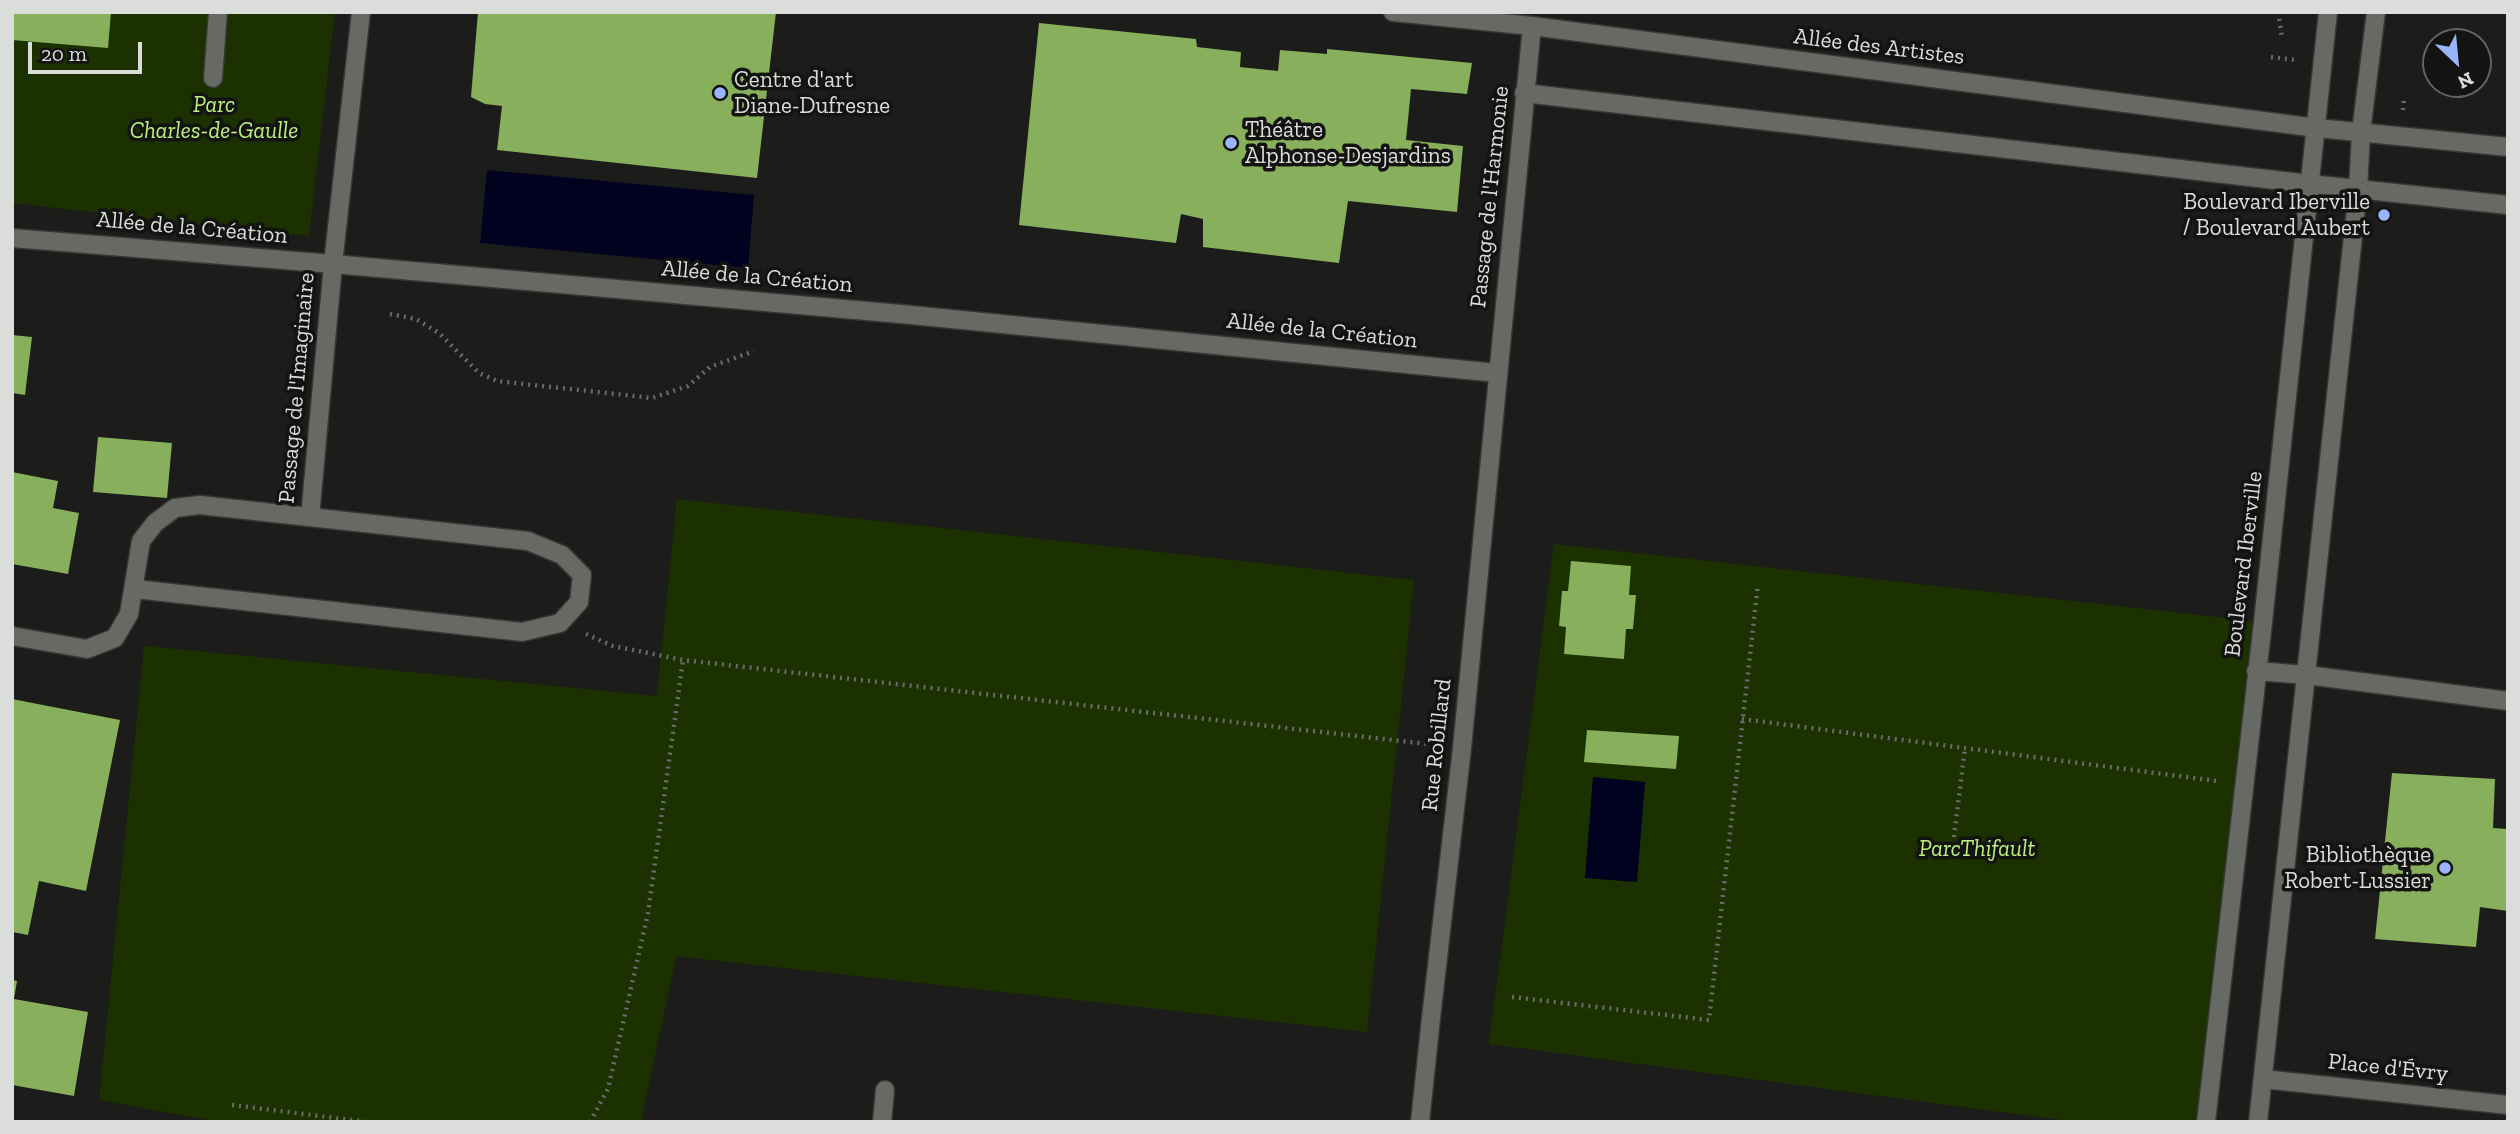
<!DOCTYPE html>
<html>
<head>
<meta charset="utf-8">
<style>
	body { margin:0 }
	#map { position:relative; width:2520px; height:1134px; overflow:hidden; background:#1c1d1a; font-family:"Zilla Slab",serif }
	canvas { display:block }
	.frame { position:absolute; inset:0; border:14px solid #dbddda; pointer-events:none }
	.north { position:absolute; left:2422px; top:28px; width:70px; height:70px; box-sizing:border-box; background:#131411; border:2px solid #636461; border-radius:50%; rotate:154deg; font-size:19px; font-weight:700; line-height:28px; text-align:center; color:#dbddda }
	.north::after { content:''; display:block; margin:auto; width:24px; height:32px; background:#9bb5fd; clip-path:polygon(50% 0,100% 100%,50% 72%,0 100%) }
	.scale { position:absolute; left:28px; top:42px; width:114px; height:32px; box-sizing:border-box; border:4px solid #dbddda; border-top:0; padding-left:9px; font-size:21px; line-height:24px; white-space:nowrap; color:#dbddda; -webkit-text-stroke:5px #131411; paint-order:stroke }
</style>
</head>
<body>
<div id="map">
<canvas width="2520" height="1134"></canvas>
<div class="frame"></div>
<div class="north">N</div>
<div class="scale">20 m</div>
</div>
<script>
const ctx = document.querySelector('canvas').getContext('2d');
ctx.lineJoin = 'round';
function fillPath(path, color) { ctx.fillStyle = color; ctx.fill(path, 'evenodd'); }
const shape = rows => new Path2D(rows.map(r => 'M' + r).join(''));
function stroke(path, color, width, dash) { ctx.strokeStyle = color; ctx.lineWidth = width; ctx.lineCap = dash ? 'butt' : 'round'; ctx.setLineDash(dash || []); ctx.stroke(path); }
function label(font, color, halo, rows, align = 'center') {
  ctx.font = font + ' "Zilla Slab",serif'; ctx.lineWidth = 7; ctx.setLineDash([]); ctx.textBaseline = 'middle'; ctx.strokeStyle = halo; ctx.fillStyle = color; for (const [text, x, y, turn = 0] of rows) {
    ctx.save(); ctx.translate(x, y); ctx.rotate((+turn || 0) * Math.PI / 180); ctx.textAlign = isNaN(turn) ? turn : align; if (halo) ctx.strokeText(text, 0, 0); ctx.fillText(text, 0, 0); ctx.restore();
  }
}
fillPath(shape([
	[12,12,335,12,309,236,12,203],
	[677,499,1414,580,1367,1032,676,956,641,1122,219,1122,99,1100,144,646,657,696],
	[1554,544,2263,622,2206,1122,2076,1122,1489,1044]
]), '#1c3100');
fillPath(shape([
	[487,170,754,195,748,268,480,243],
	[1593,777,1645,782,1637,882,1585,878]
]), '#010120');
fillPath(shape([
	[12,12,111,12,108,48,12,40],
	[478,12,776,12,757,178,497,150,502,106,485,104,471,97],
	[1039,23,1196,39,1197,47,1241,52,1240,67,1278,71,1280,50,1327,54,1327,49,1472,63,1467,94,1411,89,1406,140,1463,146,1457,212,1348,201,1339,263,1203,247,1203,219,1181,214,1176,243,1019,225],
	[12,335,32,337,25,395,12,393],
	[98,437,172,443,167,498,93,492],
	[12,472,58,481,53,508,79,513,68,574,12,564],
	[1571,561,1631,566,1629,595,1636,595,1633,629,1626,629,1624,659,1564,654,1566,627,1559,626,1562,591,1568,591],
	[12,699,120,720,86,891,39,881,28,935,12,932],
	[1587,730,1679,736,1676,769,1584,762],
	[2392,773,2495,779,2493,828,2508,829,2508,911,2480,907,2476,947,2375,939],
	[12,980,17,981,14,999,88,1012,74,1096,12,1085]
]), '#88af5b');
const service = shape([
	[1393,12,1532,26,2317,128],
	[213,78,218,12],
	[1524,93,2310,184],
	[333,264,901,314,1497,373],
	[310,517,333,264,361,12],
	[12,636,87,649,115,638,129,614,141,541,155,523,175,508,200,505,528,541,562,555,582,575,579,602,560,623,522,632,135,589],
	[2307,675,2508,701],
	[1431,1018,1462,748,1532,26]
]);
const pedestrian = shape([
	[12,238,333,264]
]);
const minor = shape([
	[2317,128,2508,147],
	[2310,184,2508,205],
	[2263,1079,2508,1105],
	[882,1122,885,1090],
	[1420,1122,1431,1018]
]);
const tertiary = shape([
	[2256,671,2307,675],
	[2206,1122,2263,622,2328,12],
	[2258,1122,2358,190,2361,132,2376,12]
]);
stroke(service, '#353734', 21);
stroke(pedestrian, '#353734', 21);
stroke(minor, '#353734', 21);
stroke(tertiary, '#353734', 21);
stroke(shape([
	[2278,12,2282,37],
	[2271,57,2295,60],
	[2403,110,2404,98],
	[390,314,416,319,439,333,479,373,497,381,652,398,688,386,710,367,754,351],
	[586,634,613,646,683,660,1437,745],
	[1742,719,2217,781],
	[1953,844,1965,748],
	[1512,997,1709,1020,1758,584],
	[232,1105,367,1122],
	[590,1122,608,1089,648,913,683,660]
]), '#6a6c69', 4.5, [2, 5]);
stroke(service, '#666964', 18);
stroke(pedestrian, '#666964', 18);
stroke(minor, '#666964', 18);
stroke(tertiary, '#666964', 18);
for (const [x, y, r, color] of [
	[720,93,7,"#9bb5fd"],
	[1231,143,7,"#9bb5fd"],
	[2384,215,7,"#9bb5fd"],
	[2445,868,7,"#9bb5fd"]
]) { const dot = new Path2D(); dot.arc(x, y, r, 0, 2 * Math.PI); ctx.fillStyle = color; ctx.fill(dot); stroke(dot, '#131411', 2.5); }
label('23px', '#dbddda', '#131411', [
	["Allée des Artistes",1879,47,7],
	["Passage de l'Harmonie",1490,197,-84],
	["Allée de la Création",192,228,5],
	["Allée de la Création",757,277,5],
	["Allée de la Création",1322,331,6],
	["Passage de l'Imaginaire",297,388,-85],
	["Boulevard Iberville",2244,564,-83],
	["Rue Robillard",1437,745,-84],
	["Place d'Évry",2388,1068,6]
]);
label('23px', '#dbddda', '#131411', [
	["Centre d'art",734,80],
	["Diane-Dufresne",734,106],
	["Théâtre",1245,130],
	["Alphonse-Desjardins",1245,156],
	["Boulevard Iberville",2370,202,"right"],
	["/ Boulevard Aubert",2370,228,"right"],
	["Bibliothèque",2431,855,"right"],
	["Robert-Lussier",2431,881,"right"]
], 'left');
label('italic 23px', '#bcf081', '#131411', [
	["Parc",214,105],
	["Charles-de-Gaulle",214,131],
	["ParcThifault",1977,849]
]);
</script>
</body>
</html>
